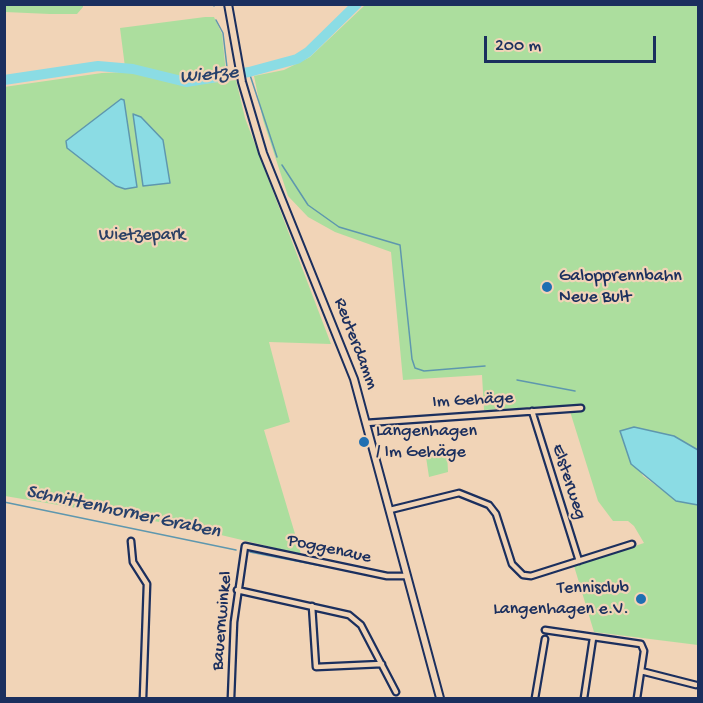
<!DOCTYPE html>
<html>
<head>
<meta charset="utf-8">
<style>
	body { margin:0 }
	#map { position:relative; width:703px; height:703px; overflow:hidden; background:#f1d4b7; font-family:"Gochi Hand",sans-serif }
	canvas { display:block }
	.frame { position:absolute; inset:0; border:6px solid #1b2f5e; pointer-events:none }
	.scale { position:absolute; left:484px; top:36px; width:172px; height:27px; box-sizing:border-box; border:3px solid #1b2f5e; border-top:0; padding-left:8px; font-size:18px; line-height:21px; white-space:nowrap; color:#1b2f5e; -webkit-text-stroke:4px #f1d4b7; paint-order:stroke }
</style>
</head>
<body>
<div id="map">
<canvas width="703" height="703"></canvas>
<div class="frame"></div>
<div class="scale">200 m</div>
</div>
<script>
const ctx = document.querySelector('canvas').getContext('2d');
ctx.lineJoin = 'round';
function fillPath(path, color) { ctx.fillStyle = color; ctx.fill(path, 'evenodd'); }
const shape = rows => new Path2D(rows.map(r => 'M' + r).join(''));
function stroke(path, color, width, dash) { ctx.strokeStyle = color; ctx.lineWidth = width; ctx.lineCap = dash ? 'butt' : 'round'; ctx.setLineDash(dash || []); ctx.stroke(path); }
function label(font, color, halo, rows, align = 'center') {
  ctx.font = font + ' "Gochi Hand",sans-serif'; ctx.lineWidth = 4.5; ctx.setLineDash([]); ctx.textBaseline = 'middle'; ctx.strokeStyle = halo; ctx.fillStyle = color; for (const [text, x, y, turn = 0] of rows) {
    ctx.save(); ctx.translate(x, y); ctx.rotate((+turn || 0) * Math.PI / 180); ctx.textAlign = isNaN(turn) ? turn : align; if (halo) ctx.strokeText(text, 0, 0); ctx.fillText(text, 0, 0); ctx.restore();
  }
}
fillPath(shape([
	[5,4,83,4,83,7,77,14,50,14,5,12],
	[365,5,698,5,698,450,674,436,634,427,620,431,643,476,676,500,698,505,698,645,594,632,574,566,644,543,634,526,628,521,613,521,598,501,568,405,484,410,482,375,403,380,391,252,335,232,308,217,288,196,263,120,254,76,284,70,310,57],
	[205,17,214,17,222,34,226,73,186,79,125,67,120,28],
	[129,72,184,86,236,80,245,118,331,344,269,342,290,422,264,430,301,554,183,526,5,496,4,87,102,73],
	[447,451,448,472,429,477,426,457]
]), '#acde9e');
const water = shape([
	[121,99,124,100,137,187,125,189,116,186,67,148,66,141,121,99],
	[133,114,141,117,163,140,170,183,143,186,133,114],
	[634,427,674,436,698,450,698,505,676,501,631,464,620,431,634,427]
]);
fillPath(water, '#8bdce4');
stroke(water, '#5e97ae', 1.5);
stroke(shape([
	[214,6,214,4],
	[216,20,223,33,228,76],
	[249,72,277,157],
	[282,165,308,205,339,227,400,245,412,359,415,368,424,371,485,366],
	[517,380,575,391],
	[4,502,236,550],
	[250,552,322,566]
]), '#5e97ae', 1.5);
stroke(shape([
	[4,80,98,66,133,69,186,82,249,72,297,59,308,52,357,4]
]), '#8bdce4', 10);
const minor = shape([
	[532,411,579,561],
	[366,423,581,408],
	[390,510,459,493,489,505,496,514,512,564,523,575,531,576,632,544],
	[131,541,133,562,147,584,143,698],
	[237,590,349,615,361,625,396,692],
	[312,606,316,667,382,664],
	[545,630,641,644,644,651,637,698],
	[641,671,696,685],
	[231,698,234,622,245,546,387,576,407,576],
	[535,698,545,639],
	[584,698,593,638]
]);
const tertiary = shape([
	[228,4,242,82,263,153,354,379,440,698]
]);
stroke(minor, '#1b2f5e', 9);
stroke(tertiary, '#1b2f5e', 10);
stroke(minor, '#f1d4b7', 4.5);
stroke(tertiary, '#f1d4b7', 6);
for (const [x, y, r, color] of [
	[547,287,6,"#1f6fb2"],
	[364,442,6,"#1f6fb2"],
	[641,599,6,"#1f6fb2"]
]) { const dot = new Path2D(); dot.arc(x, y, r, 0, 2 * Math.PI); ctx.fillStyle = color; ctx.fill(dot); stroke(dot, '#f1d4b7', 2); }
label('18px', '#2a4064', '#f1d4b7', [
	["Wietzepark",142,236]
]);
label('18px', '#1b2f5e', '#f1d4b7', [
	["Galopprennbahn",559,277],
	["Neue Bult",559,298],
	["Langenhagen",376,432],
	["/ Im Gehäge",376,453],
	["Tennisclub",629,589,"right"],
	["Langenhagen e.V.",629,610,"right"]
], 'left');
label('18px', '#1b2f5e', '#f1d4b7', [
	["Reuterdamm",355,344,69],
	["Im Gehäge",473,401,-3],
	["Elsterweg",568,482,72],
	["Poggenaue",329,550,12],
	["Bauernwinkel",223,621,-85]
]);
label('italic 20px', '#26406b', '#f1d4b7', [
	["Wietze",209,76,-5],
	["Schnittenhorner Graben",123,513,12]
]);
</script>
</body>
</html>
